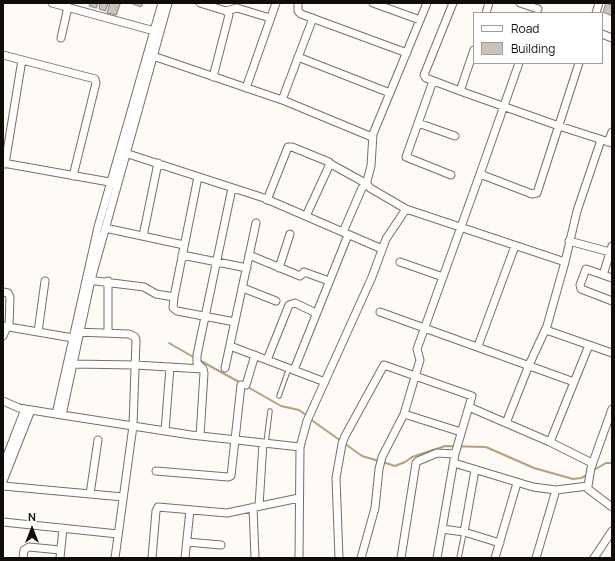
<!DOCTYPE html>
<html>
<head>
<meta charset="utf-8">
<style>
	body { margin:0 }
	#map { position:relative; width:615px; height:561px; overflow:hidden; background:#fefaf5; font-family:Manrope,sans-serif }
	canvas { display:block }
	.frame { position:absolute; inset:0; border:4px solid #100d09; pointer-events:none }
	.legend { position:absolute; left:473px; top:12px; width:130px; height:52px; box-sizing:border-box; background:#fff; border:1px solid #9f9e9d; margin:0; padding:5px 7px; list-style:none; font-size:12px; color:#100d09 }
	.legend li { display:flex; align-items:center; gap:8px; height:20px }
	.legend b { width:20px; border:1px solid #9f9e9d }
	.north { position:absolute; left:12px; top:509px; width:40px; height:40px; -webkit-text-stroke:3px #fff; paint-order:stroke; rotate:0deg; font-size:11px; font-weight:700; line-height:16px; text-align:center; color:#100d09 }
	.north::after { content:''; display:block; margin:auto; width:14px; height:18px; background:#100d09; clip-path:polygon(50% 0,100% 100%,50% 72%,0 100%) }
</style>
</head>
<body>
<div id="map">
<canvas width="615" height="561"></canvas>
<div class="frame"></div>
<ul class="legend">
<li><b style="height:5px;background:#fff"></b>Road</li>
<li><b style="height:11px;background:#cac2b6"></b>Building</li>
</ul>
<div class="north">N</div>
</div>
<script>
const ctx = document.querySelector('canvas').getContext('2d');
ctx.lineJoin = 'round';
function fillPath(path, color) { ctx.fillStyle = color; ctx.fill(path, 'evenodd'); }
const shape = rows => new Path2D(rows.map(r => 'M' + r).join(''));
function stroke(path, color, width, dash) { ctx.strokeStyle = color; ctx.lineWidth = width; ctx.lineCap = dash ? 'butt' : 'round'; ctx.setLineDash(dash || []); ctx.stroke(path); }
fillPath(shape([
	[91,3,99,3,97,9,91,7,90,6],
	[101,3,120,3,121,4,117,16,108,12,110,7,108,6,106,12,100,9],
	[130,3,144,3,142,7]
]), '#0003');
stroke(shape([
	[169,343,195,358],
	[199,360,241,383],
	[246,386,281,406,299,410,307,416],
	[310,419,341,441],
	[344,443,362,456,379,461],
	[383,462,395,466,405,462,412,457,445,446,486,447,534,468,573,479,581,478,589,474],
	[592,471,606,463,612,463]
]), '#b69f7d', 2);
const building = shape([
	[90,3,98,3,96,8,89,6,90,3],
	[100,3,108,3,105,11,99,9,100,3],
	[110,3,120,3,116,15,107,13,110,3],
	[130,3,142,3,141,7,130,3],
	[606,3,610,5,612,3,612,16,603,12,606,3]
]);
fillPath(building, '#cac2b6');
stroke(building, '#90887d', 1);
const lane = shape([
	[279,396,289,368],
	[266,443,270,411],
	[459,558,464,533]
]);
const street = shape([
	[52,3,158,32],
	[200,3,226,11,229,15,213,77],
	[298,3,298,11,301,14,407,53],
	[373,3,420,20],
	[453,3,424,75,426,78,460,91],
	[520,3,538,9],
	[226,11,237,8,270,18],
	[486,13,489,3],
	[596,13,599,3],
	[602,34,612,38],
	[61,38,68,7],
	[474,50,460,91,559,126,612,143],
	[3,55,95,79,96,83,73,176],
	[153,56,285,101,372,137],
	[298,57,390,93],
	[433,81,406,157,451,175],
	[246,88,276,3],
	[282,100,313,18],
	[418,123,455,136],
	[608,142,612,132],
	[122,152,264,198,382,249],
	[3,163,115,183],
	[329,163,367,184,362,188,343,232],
	[5,164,22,60],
	[480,174,532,194,537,193,579,63],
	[198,177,174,297,173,308,177,311,235,322],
	[267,200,288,147,292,147,329,162,329,166,306,216],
	[406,209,370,188,367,184,367,181,371,166,373,134,427,3],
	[105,228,184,245],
	[143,236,158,163],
	[569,241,610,252],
	[182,255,247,268],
	[249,255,300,276,304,272,329,281],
	[400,262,443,277],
	[279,268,290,234],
	[603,275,612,246],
	[612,278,586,269,580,285,581,289,612,301],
	[88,280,144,287,156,294,174,297],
	[108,281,108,333],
	[243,288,276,301],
	[3,292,8,293,10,297,9,327],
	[380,312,574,382],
	[3,326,73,338],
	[546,330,612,353],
	[38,332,45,281],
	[76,332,129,334,135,337,136,340,133,426,115,558],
	[3,336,7,327],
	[230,346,325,382],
	[478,346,515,246],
	[267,360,289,305,295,303,316,313],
	[73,364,135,365,203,369],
	[225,368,256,223],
	[294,370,348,235],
	[246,385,255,355],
	[3,401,19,408,62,415,191,435,300,447],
	[469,407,550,442,592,463],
	[612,409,591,468,588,486,588,489,612,507],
	[56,414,98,227,162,3],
	[404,414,461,432],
	[62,415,91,280,168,3],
	[506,423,529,365,547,326,565,262,577,211,601,140],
	[165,431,170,367],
	[200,436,204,373,203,369,197,363,197,355,232,188],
	[550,442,589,345],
	[454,463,533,487,556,490,588,486],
	[3,466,25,409],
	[156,471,228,477,231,476,241,385],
	[3,481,31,410],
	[3,486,123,497],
	[90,494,98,440],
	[259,506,263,443],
	[253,507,255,558],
	[3,522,118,534],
	[442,529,464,532,500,543],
	[464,532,475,470],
	[187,542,221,545],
	[23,558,24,550,29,547,60,550],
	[60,558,63,528],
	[152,558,156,511,158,507,227,513,299,498],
	[185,558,190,510],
	[299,558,300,447,307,421,372,277,386,239,406,209,565,262],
	[339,558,336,478,342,444,345,436,384,365,472,396,455,454,437,558],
	[361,558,375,508,379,469,382,457,404,414,420,360,417,349,480,174,519,63],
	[401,558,416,463,418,461,437,453,455,454],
	[495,558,517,483],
	[536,558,556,490],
	[594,558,612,531]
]);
stroke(lane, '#776f64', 5.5);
stroke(street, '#776f64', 9);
stroke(lane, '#fff', 3.5);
stroke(street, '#fff', 7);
</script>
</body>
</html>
